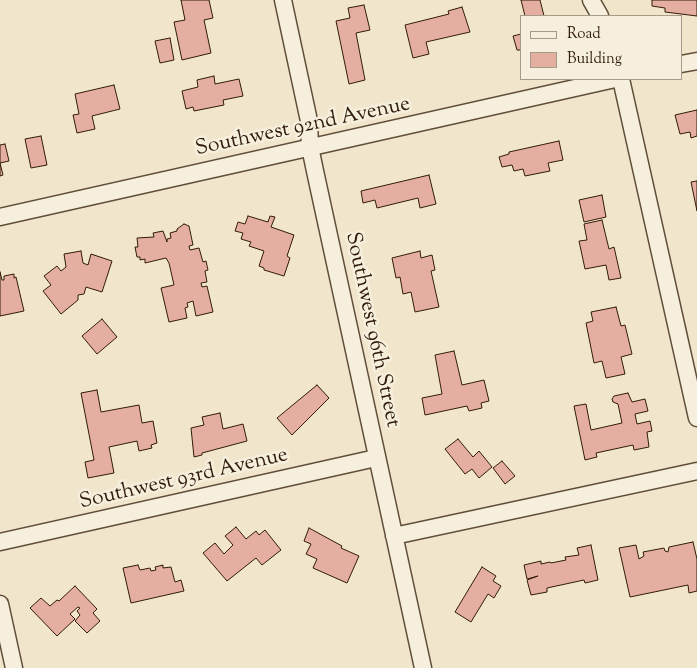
<!DOCTYPE html>
<html>
<head>
<meta charset="utf-8">
<style>
	body { margin:0 }
	#map { position:relative; width:697px; height:668px; overflow:hidden; background:#f1e6cb; font-family:"Sorts Mill Goudy",serif }
	canvas { display:block }
	.legend { position:absolute; left:520px; top:15px; width:162px; height:65px; box-sizing:border-box; background:#f6efdd; border:1px solid #a79a88; margin:0; padding:6px 9px; list-style:none; font-size:15px; color:#311b09 }
	.legend li { display:flex; align-items:center; gap:10px; height:25px }
	.legend b { width:25px; border:1px solid #a79a88 }
</style>
</head>
<body>
<div id="map">
<canvas width="697" height="668"></canvas>
<ul class="legend">
<li><b style="height:6px;background:#f6efdd"></b>Road</li>
<li><b style="height:14px;background:#e4aea0"></b>Building</li>
</ul>
</div>
<script>
const ctx = document.querySelector('canvas').getContext('2d');
ctx.lineJoin = 'round';
function fillPath(path, color) { ctx.fillStyle = color; ctx.fill(path, 'evenodd'); }
const shape = rows => new Path2D(rows.map(r => 'M' + r).join(''));
function stroke(path, color, width, dash) { ctx.strokeStyle = color; ctx.lineWidth = width; ctx.lineCap = dash ? 'butt' : 'round'; ctx.setLineDash(dash || []); ctx.stroke(path); }
function label(font, color, halo, rows, align = 'center') {
  ctx.font = font + ' "Sorts Mill Goudy",serif'; ctx.lineWidth = 5; ctx.setLineDash([]); ctx.textBaseline = 'middle'; ctx.strokeStyle = halo; ctx.fillStyle = color; for (const [text, x, y, turn = 0] of rows) {
    ctx.save(); ctx.translate(x, y); ctx.rotate((+turn || 0) * Math.PI / 180); ctx.textAlign = isNaN(turn) ? turn : align; if (halo) ctx.strokeText(text, 0, 0); ctx.fillText(text, 0, 0); ctx.restore();
  }
}
const building = shape([
	[181,0,209,0,213,18,204,20,211,53,182,60,174,22,185,20,181,0],
	[521,0,540,0,544,16,525,16,521,0],
	[652,0,697,0,697,16,665,12,665,8,652,6,652,0],
	[364,5,370,30,356,33,365,80,349,84,336,21,350,18,348,8,364,5],
	[462,7,470,32,426,42,429,54,413,58,405,25,449,14,448,11,462,7],
	[521,34,521,50,517,50,513,36,521,34],
	[170,38,174,60,160,63,155,41,170,38],
	[214,76,215,84,239,79,243,96,223,100,224,105,194,111,193,107,186,109,182,91,198,87,197,80,214,76],
	[114,85,120,109,92,116,95,129,77,133,73,115,79,114,75,94,114,85],
	[697,110,697,136,691,138,690,132,680,134,675,115,697,110],
	[41,136,47,165,31,168,25,139,41,136],
	[559,141,563,160,548,163,550,171,525,176,523,169,514,171,512,165,502,167,499,157,509,154,509,152,559,141],
	[5,144,9,161,0,163,3,175,0,176,0,145,5,144],
	[429,175,436,204,420,208,418,198,377,208,375,200,363,203,361,191,429,175],
	[697,181,697,211,691,182,697,181],
	[602,195,606,217,584,222,579,200,602,195],
	[248,216,268,222,270,216,275,217,271,227,294,235,287,256,290,258,284,276,264,270,264,268,259,266,264,251,249,246,251,242,241,239,243,233,235,231,238,222,245,224,248,216],
	[602,220,609,249,614,247,621,278,609,280,606,265,585,269,579,241,587,240,584,224,602,220],
	[184,224,189,226,193,245,189,246,190,250,199,248,203,262,206,261,208,270,205,271,207,282,201,283,202,287,207,286,213,312,196,316,193,301,187,303,188,307,185,308,187,318,169,322,161,288,174,285,169,263,166,258,145,263,145,259,140,260,140,257,137,257,135,247,138,247,137,238,154,237,153,233,163,231,167,242,167,239,171,238,170,233,177,231,177,229,184,224],
	[81,251,83,263,88,265,91,254,112,261,102,292,86,287,84,294,78,295,78,300,61,314,43,291,51,285,44,276,57,266,61,271,66,267,64,254,81,251],
	[420,251,421,258,432,255,435,270,431,271,439,307,415,312,411,292,403,294,400,277,396,278,392,258,420,251],
	[0,272,2,280,4,280,4,276,14,274,14,278,16,277,24,311,0,316,0,272],
	[616,307,621,326,625,325,632,354,621,357,625,374,606,378,602,361,594,363,586,323,593,321,591,312,616,307],
	[102,319,117,337,97,354,82,336,102,319],
	[454,351,462,385,484,380,489,401,481,403,482,408,469,411,467,406,425,415,422,398,442,394,435,355,454,351],
	[317,385,329,398,292,435,277,418,317,385],
	[97,390,101,412,139,405,142,423,153,421,157,443,151,445,152,448,139,451,137,441,109,447,114,473,88,478,85,462,94,460,81,393,97,390],
	[628,393,632,402,645,399,648,411,635,414,637,424,650,421,652,431,647,432,649,447,634,450,633,445,596,453,597,457,585,460,574,406,586,404,591,430,622,423,618,404,613,402,612,399,614,396,628,393],
	[220,413,223,429,243,424,247,441,202,453,202,455,194,457,191,428,204,425,202,417,220,413],
	[458,439,473,457,479,451,492,467,479,478,472,469,465,474,445,449,458,439],
	[502,461,515,476,505,484,493,468,502,461],
	[236,527,246,539,256,531,259,535,265,530,281,550,262,565,256,558,227,581,203,553,215,543,224,554,233,545,225,536,236,527],
	[309,528,342,546,341,548,359,556,347,583,313,568,317,559,306,554,311,544,304,541,309,528],
	[693,542,697,559,697,591,689,593,688,585,630,597,619,548,636,545,639,559,644,556,643,552,664,548,665,551,668,552,669,547,693,542],
	[591,545,598,580,585,583,584,580,547,588,547,592,531,595,527,580,538,576,527,579,524,565,541,561,541,564,550,562,551,563,566,560,565,557,579,555,577,548,591,545],
	[138,565,140,570,150,568,151,571,156,570,155,567,163,565,163,568,171,567,175,582,181,580,184,591,131,603,123,568,138,565],
	[482,567,496,576,493,581,501,586,494,598,488,594,471,622,455,612,482,567],
	[75,586,97,609,93,613,100,621,87,633,75,621,80,615,77,611,80,608,78,607,70,614,75,619,57,636,30,608,41,598,50,606,57,600,59,601,75,586]
]);
fillPath(building, '#e4aea0');
stroke(building, '#311b09', 1);
const minor = shape([
	[283,0,309,121,310,147,315,171,423,668],
	[591,0,600,16],
	[681,64,697,61],
	[621,79,697,418],
	[0,217,615,79],
	[394,536,697,471],
	[0,542,376,458],
	[0,604,14,668]
]);
stroke(minor, '#614e3a', 19);
stroke(minor, '#f6efdd', 16);
label('21px', '#311b09', '#f6efdd', [
	["Southwest 92nd Avenue",303,128,-12],
	["Southwest 96th Street",371,330,78],
	["Southwest 93rd Avenue",184,480,-13]
]);
</script>
</body>
</html>
